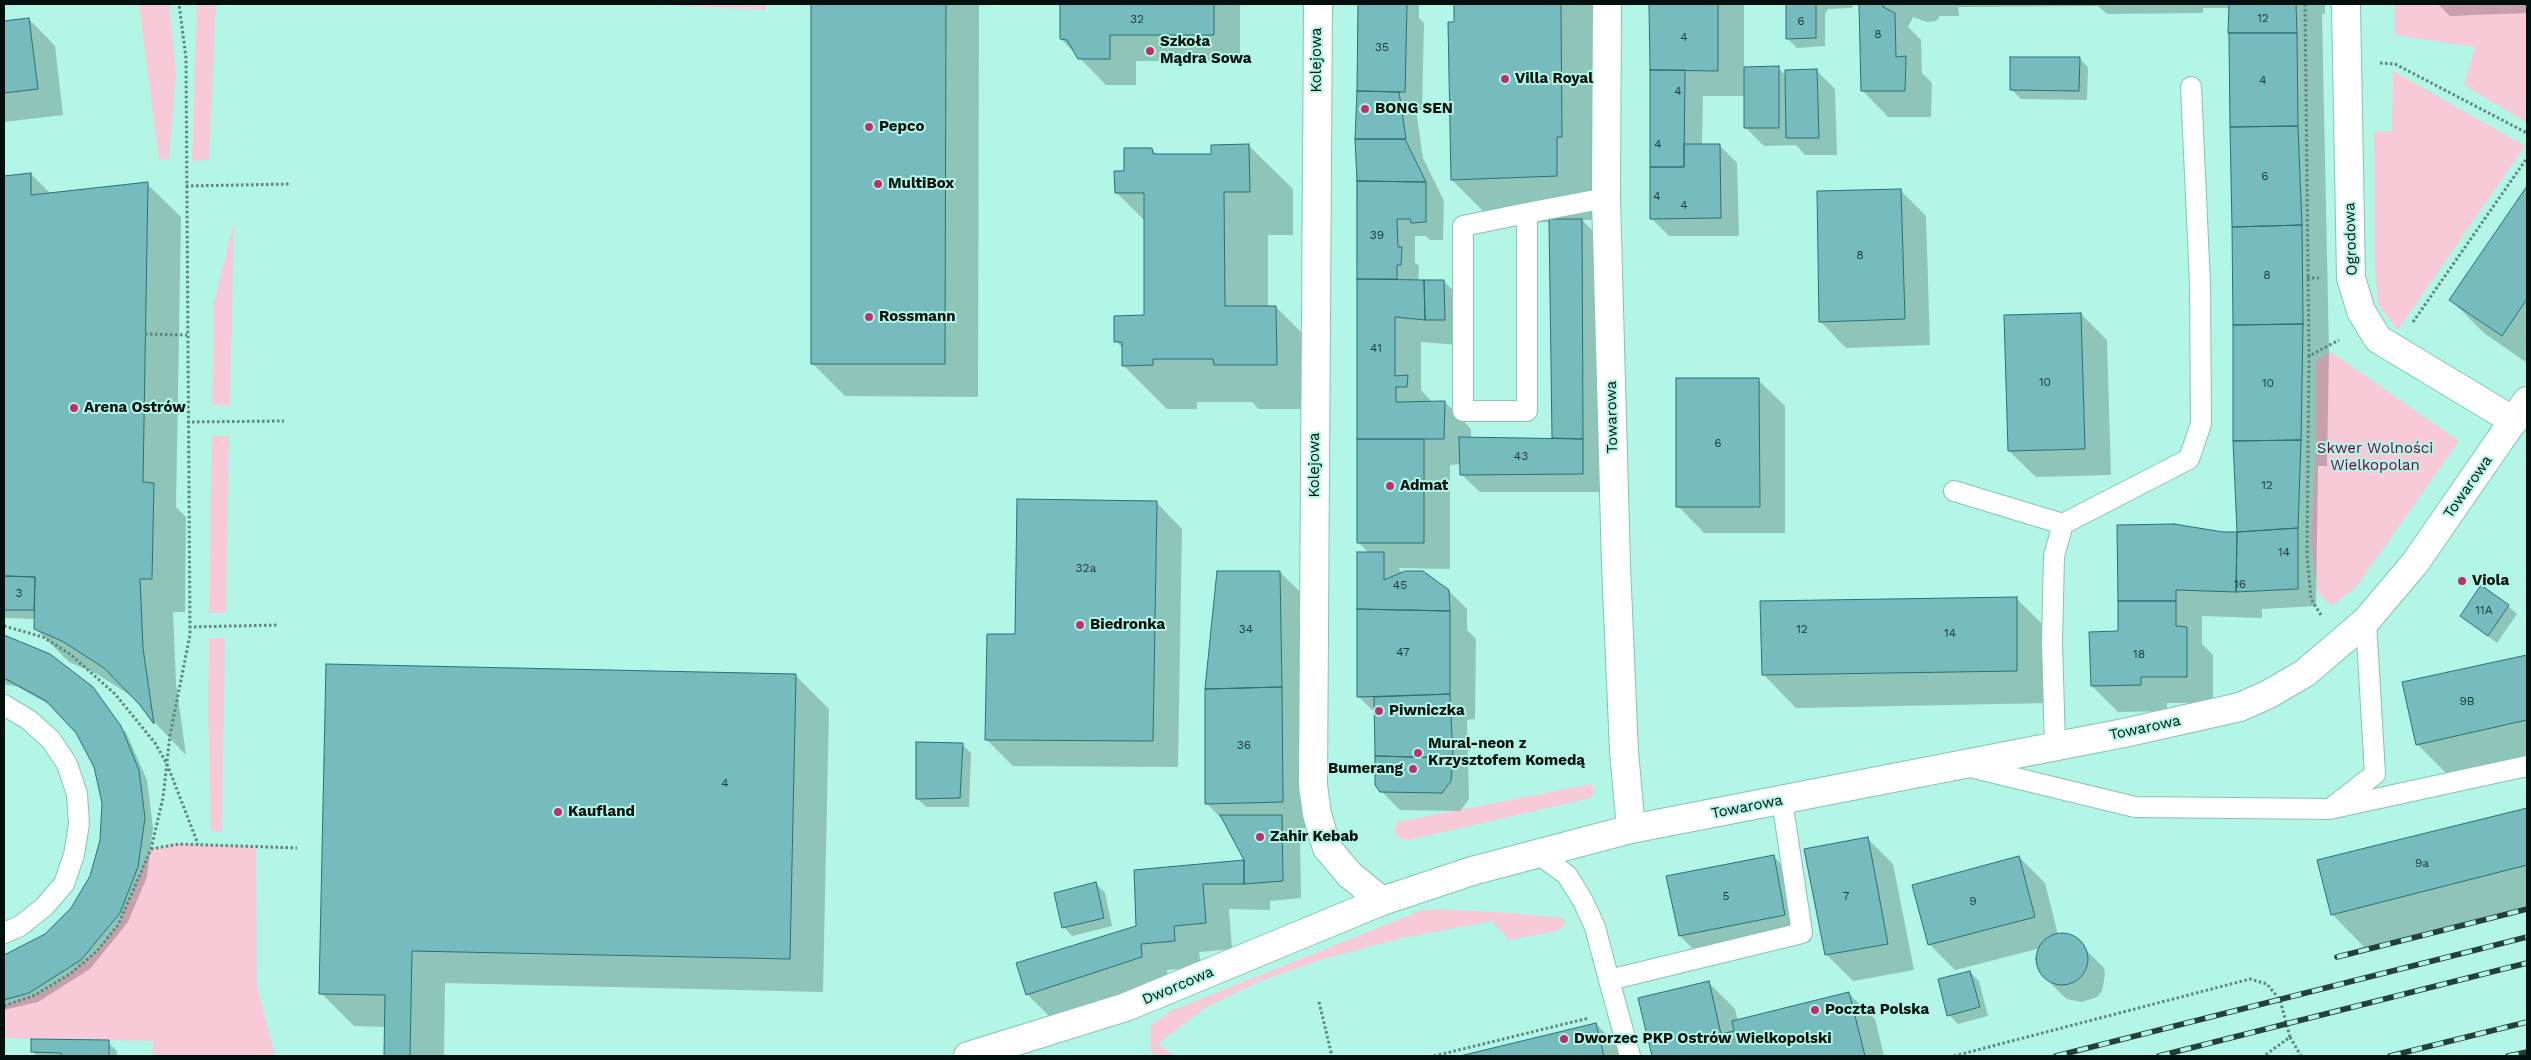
<!DOCTYPE html>
<html>
<head>
<meta charset="utf-8">
<style>
	body { margin:0 }
	#map { position:relative; width:2531px; height:1060px; overflow:hidden; background:#b3f5e6; font-family:"Work Sans",sans-serif }
	canvas { display:block }
	.frame { position:absolute; inset:0; border:5px solid #00110d; pointer-events:none }
</style>
</head>
<body>
<div id="map">
<canvas width="2531" height="1060"></canvas>
<div class="frame"></div>
</div>
<script>
const ctx = document.querySelector('canvas').getContext('2d');
ctx.lineJoin = 'round';
function fillPath(path, color) { ctx.fillStyle = color; ctx.fill(path, 'evenodd'); }
const shape = rows => new Path2D(rows.map(r => 'M' + r).join(''));
function stroke(path, color, width, dash) { ctx.strokeStyle = color; ctx.lineWidth = width; ctx.lineCap = dash ? 'butt' : 'round'; ctx.setLineDash(dash || []); ctx.stroke(path); }
function label(font, color, halo, rows, align = 'center') {
  ctx.font = font + ' "Work Sans",sans-serif'; ctx.lineWidth = 4; ctx.setLineDash([]); ctx.textBaseline = 'middle'; ctx.strokeStyle = halo; ctx.fillStyle = color; for (const [text, x, y, turn = 0] of rows) {
    ctx.save(); ctx.translate(x, y); ctx.rotate((+turn || 0) * Math.PI / 180); ctx.textAlign = isNaN(turn) ? turn : align; if (halo) ctx.strokeText(text, 0, 0); ctx.fillText(text, 0, 0); ctx.restore();
  }
}
fillPath(shape([
	[139,4,169,4,176,73,169,159,159,160],
	[197,4,216,4,209,160,192,161],
	[643,4,766,4,766,10],
	[2395,4,2527,4,2527,123,2464,85,2475,47,2395,35],
	[2393,71,2525,146,2398,330,2378,305,2375,268,2374,132,2392,131],
	[234,222,230,406,212,405,214,304],
	[2331,352,2459,441,2357,586,2332,606,2318,593,2311,540,2316,448,2316,361],
	[212,436,229,436,226,613,209,613],
	[209,638,225,638,222,832,211,831,208,709],
	[1592,784,1594,792,1591,798,1409,840,1401,839,1394,832,1398,822],
	[179,844,256,847,257,986,275,1056,153,1056,153,1041,4,1038,4,1006,35,995,52,987,97,951,118,925,151,849],
	[1437,909,1508,913,1563,918,1565,922,1563,927,1556,931,1509,940,1492,921,1403,938,1326,958,1258,982,1205,1008,1158,1044,1175,1056,1154,1056,1150,1047,1151,1025,1171,1011,1420,911]
]), '#f8c9d6');
fillPath(shape([
	[812,4,979,4,978,397,845,396,812,363],
	[1061,4,1240,4,1240,61,1136,61,1136,85,1106,85,1061,39],
	[1358,4,1419,4,1419,18,1424,23,1422,110,1416,110,1423,158,1444,201,1443,240,1430,240,1426,236,1415,236,1415,263,1419,266,1418,281,1444,281,1470,308,1470,346,1421,342,1421,390,1433,403,1445,402,1471,429,1471,439,1553,440,1550,222,1496,224,1452,180,1455,4,1599,4,1600,220,1582,220,1608,246,1601,492,1480,492,1461,474,1461,464,1450,465,1450,569,1399,568,1402,574,1449,591,1467,609,1467,630,1476,639,1475,719,1467,720,1469,799,1460,811,1400,810,1381,791,1376,714,1358,696,1369,553,1358,542,1356,139],
	[1650,4,1744,4,1744,68,1778,68,1787,76,1817,71,1835,89,1837,155,1805,155,1796,145,1764,146,1746,128,1745,96,1703,96,1702,145,1719,145,1737,163,1739,236,1669,236,1651,218],
	[1787,4,1853,4,1852,8,1828,9,1825,14,1825,46,1797,48,1788,39],
	[1861,4,2325,4,2325,14,2322,14,2329,351,2327,466,2318,466,2316,606,2262,609,2262,618,2202,616,2202,644,2213,655,2213,703,2167,703,2167,711,2118,712,2092,686,2119,633,2223,533,2238,533,2230,8,2203,8,2203,13,2107,14,2098,6,1958,7,1959,16,1940,16,1936,21,1927,22,1913,17,1908,27,1921,40,1922,73,1932,83,1931,117,1888,117,1862,90],
	[2438,4,2527,4,2527,13,2450,16],
	[29,19,55,46,63,115,4,122,4,22],
	[2079,58,2088,67,2087,100,2021,99,2012,90],
	[1249,146,1293,189,1293,235,1268,235,1268,307,1276,307,1320,351,1320,409,1259,409,1252,402,1197,402,1197,409,1167,409,1123,365,1123,349,1116,341,1146,317,1145,221,1116,192,1125,172,1152,149,1158,155,1212,155],
	[31,174,51,194,147,184,181,217,176,507,186,517,185,612,173,612,176,683,186,755,155,723,136,699,97,674,69,662,36,629,36,619,4,618,4,177],
	[2527,188,2527,363,2484,333,2450,299],
	[1900,190,1926,216,1930,345,1846,348,1820,321],
	[2081,314,2107,340,2111,475,2036,477,2009,451],
	[1758,380,1785,406,1785,533,1704,533,1678,506],
	[1156,502,1182,529,1178,767,1013,766,986,739,1017,636],
	[1280,572,1306,598,1309,828,1294,828,1300,834,1301,898,1270,901,1270,910,1229,909,1232,949,1199,952,1201,967,1167,970,1168,983,1053,1020,1027,994,1137,927,1135,871,1246,861,1224,821,1206,803],
	[2017,599,2050,632,2050,703,1796,708,1763,674],
	[2508,606,2517,614,2497,643,2461,616],
	[4,636,50,655,92,688,123,732,125,730,147,780,153,828,147,877,128,922,90,969,38,1002,4,1010,4,956,12,954,45,935,72,909,91,876,102,840,103,803,95,766,78,733,55,708,18,687,4,684],
	[2527,656,2527,773,2461,788,2417,744,2403,683],
	[795,675,829,709,823,992,445,983,444,1056,386,1056,386,1027,354,1026,321,993],
	[962,744,971,753,969,807,926,807,917,798],
	[2527,809,2527,906,2365,948,2332,914,2318,861],
	[1867,838,1893,864,1914,970,1853,981,1827,955],
	[1774,857,1800,883,1811,941,1706,962,1680,936],
	[2019,857,2045,883,2058,935,2073,937,2104,968,2105,975,2102,991,2097,997,2082,1002,2067,999,2061,994,2043,975,2037,960,2041,948,1955,970,1929,944],
	[1096,884,1105,893,1112,926,1072,936,1064,927],
	[1970,972,1979,981,1988,1016,1958,1024,1949,1015],
	[1709,983,1735,1009,1738,1021,1848,993,1875,1019,1884,1056,1653,1056,1639,999],
	[1596,1024,1628,1056,1465,1056],
	[108,1042,117,1051,117,1056,37,1056,33,1052]
]), '#0003');
const building = shape([
	[811,4,946,4,945,364,811,364,811,4],
	[1060,4,1214,4,1214,35,1110,35,1110,59,1078,59,1067,40,1060,39,1060,4],
	[1358,4,1407,4,1405,92,1357,91,1358,4],
	[1454,4,1561,4,1562,137,1557,137,1557,176,1451,180,1448,22,1454,22,1454,4],
	[1649,4,1718,4,1718,71,1650,70,1649,4],
	[1786,4,1816,4,1816,38,1786,39,1786,4],
	[1859,4,1882,4,1883,7,1895,13,1896,57,1906,56,1905,91,1861,91,1859,4],
	[2229,4,2296,4,2297,33,2228,33,2229,4],
	[29,18,38,89,4,93,4,21,29,18],
	[2229,33,2297,33,2298,126,2230,127,2229,33],
	[2010,57,2080,57,2079,91,2010,90,2010,57],
	[1779,66,1779,128,1744,128,1744,67,1779,66],
	[1817,69,1819,138,1786,138,1785,70,1817,69],
	[1650,70,1685,70,1684,167,1650,167,1650,70],
	[1357,91,1399,92,1406,139,1355,139,1357,91],
	[2298,126,2302,225,2232,227,2230,127,2298,126],
	[1355,139,1405,139,1426,182,1357,181,1355,139],
	[1249,144,1250,192,1224,192,1225,306,1276,306,1277,365,1214,365,1213,359,1153,359,1153,365,1122,366,1122,342,1114,342,1114,316,1144,315,1144,193,1115,193,1114,171,1124,171,1124,148,1152,148,1153,154,1211,154,1211,145,1249,144],
	[1684,144,1720,144,1721,218,1650,219,1650,167,1684,167,1684,144],
	[31,173,31,195,148,182,143,482,154,483,152,579,140,579,143,648,154,724,139,704,104,668,62,641,34,629,35,577,4,576,4,176,31,173],
	[1357,181,1426,182,1426,222,1411,223,1410,219,1397,219,1398,247,1402,247,1401,265,1397,265,1397,279,1357,279,1357,181],
	[2527,186,2527,299,2502,336,2449,300,2527,186],
	[1901,189,1905,319,1819,322,1817,191,1901,189],
	[1549,219,1582,219,1583,439,1552,438,1549,219],
	[2302,225,2303,324,2233,325,2232,227,2302,225],
	[1357,279,1424,280,1425,320,1395,317,1395,376,1408,375,1407,387,1396,387,1396,402,1445,401,1444,439,1357,439,1357,279],
	[1424,280,1444,280,1445,320,1425,320,1424,280],
	[2081,313,2085,449,2008,451,2004,315,2081,313],
	[2303,324,2301,440,2233,441,2233,325,2303,324],
	[1676,378,1759,378,1760,507,1676,507,1676,378],
	[1459,437,1583,439,1583,474,1460,475,1459,437],
	[1357,439,1424,439,1424,543,1357,543,1357,439],
	[2301,440,2298,528,2237,532,2233,441,2301,440],
	[1017,499,1157,501,1153,741,985,740,987,634,1015,634,1017,499],
	[2174,524,2223,532,2237,532,2236,592,2176,590,2176,601,2118,601,2117,525,2174,524],
	[2298,528,2298,589,2236,592,2237,532,2298,528],
	[1357,552,1384,552,1384,580,1405,571,1423,571,1449,590,1450,611,1357,609,1357,552],
	[1217,571,1280,571,1282,687,1205,689,1217,571],
	[4,576,35,577,34,610,4,610,4,576],
	[2481,585,2509,605,2488,636,2460,616,2481,585],
	[2017,597,2017,671,1762,675,1760,601,2017,597],
	[2118,601,2176,601,2176,626,2187,627,2187,677,2141,677,2141,685,2091,686,2089,632,2118,631,2118,601],
	[1357,609,1450,611,1450,694,1357,697,1357,609],
	[4,635,50,654,93,687,121,726,139,770,145,818,138,867,120,913,81,960,29,993,4,1000,4,955,45,934,71,908,90,876,100,840,102,803,94,767,76,733,46,701,4,678,4,635],
	[2527,655,2527,720,2416,745,2402,682,2527,655],
	[326,664,796,674,790,959,412,951,410,1056,384,1056,385,995,319,994,326,664],
	[1282,687,1283,802,1205,804,1205,689,1282,687],
	[1450,694,1453,758,1375,756,1374,697,1450,694],
	[916,742,963,743,960,798,916,799,916,742],
	[1375,756,1453,758,1451,781,1442,793,1380,792,1375,785,1375,756],
	[2527,808,2527,865,2331,915,2317,860,2527,808],
	[1220,815,1282,815,1283,881,1244,884,1244,860,1220,815],
	[1868,837,1888,944,1825,955,1804,849,1868,837],
	[1774,855,1785,915,1679,936,1666,876,1774,855],
	[2019,856,2035,917,1928,945,1912,885,2019,856],
	[1244,860,1244,884,1203,884,1206,923,1174,926,1175,941,1141,944,1142,957,1026,995,1016,963,1136,926,1134,870,1244,860],
	[1096,882,1104,918,1062,928,1054,893,1096,882],
	'2036 959a26 26 0 1 1 52 0a26 26 0 1 1-52 0Z',
	[1970,971,1980,1007,1947,1016,1938,979,1970,971],
	[1709,981,1721,1034,1734,1031,1732,1021,1849,992,1865,1056,1652,1056,1638,998,1709,981],
	[1596,1023,1604,1056,1460,1056,1596,1023],
	[31,1039,109,1040,109,1056,61,1056,61,1053,31,1052,31,1039]
]);
fillPath(building, '#76bbbe');
stroke(building, '#2a7174', 1);
const lane = shape([
	[1527,213,1527,411,1463,411,1463,226,1527,213,1606,198],
	[1954,491,2063,524],
	[4,705,29,720,51,740,67,764,77,794,79,824,74,855,64,884,44,907,20,926,4,933],
	[2055,746,2052,642,2054,556,2063,524,2189,459,2201,424,2200,284,2191,87],
	[1966,766,2135,807,2330,809,2375,774,2366,621],
	[2334,808,2527,766],
	[1538,854,1567,875,1583,901,1595,927,1609,980,1802,933,1782,800],
	[1609,980,1630,1056]
]);
const street = shape([
	[1318,4,1313,785,1317,814,1327,848,1350,875,1382,901],
	[1607,4,1606,198,1616,565,1624,751,1631,829],
	[2346,4,2351,278,2361,311,2378,339,2514,421]
]);
const secondary = shape([
	[968,1056,1126,1007,1382,901,1472,871,1631,829,2124,733,2240,707,2269,694,2305,673,2366,621,2415,563,2527,401]
]);
stroke(lane, '#82c4b6', 22);
stroke(street, '#82c4b6', 30);
stroke(secondary, '#82c4b6', 30);
stroke(shape([
	[2305,4,2309,356],
	[2380,63,2395,64,2527,133],
	[186,186,290,184],
	[2307,278,2319,278],
	[2413,322,2527,158],
	[145,334,187,335],
	[187,422,284,421],
	[2321,615,2311,599,2307,555,2309,356,2339,340],
	[4,626,43,637,70,654,115,694,155,743,167,764,198,844],
	[189,627,278,625],
	[151,849,179,844,297,848],
	[1319,1002,1332,1056],
	[4,1006,35,995,70,974,97,951,118,925,151,849,163,798,170,735,190,635,186,58,179,4],
	[2290,1037,2301,1056],
	[1434,1056,1589,1018],
	[1954,1056,2250,979,2267,984,2280,1000,2290,1037,2264,1056]
]), '#5d877e', 3, [2.5, 2.5]);
stroke(lane, '#fff', 20);
stroke(street, '#fff', 28);
stroke(secondary, '#fff', 28);
const rail = shape([
	[2337,957,2527,909],
	[2056,1056,2527,937],
	[2159,1056,2527,963],
	[2390,1056,2527,1022],
	[2508,1056,2527,1052]
]);
stroke(rail, '#254039', 5.5);
stroke(rail, '#b3f5e6', 4, [11]);
for (const [x, y, r, color] of [
	[1150,51,5,"#bb316c"],
	[1505,79,5,"#bb316c"],
	[1365,109,5,"#bb316c"],
	[869,127,5,"#bb316c"],
	[878,184,5,"#bb316c"],
	[869,317,5,"#bb316c"],
	[74,408,5,"#bb316c"],
	[1390,486,5,"#bb316c"],
	[2462,581,5,"#bb316c"],
	[1080,625,5,"#bb316c"],
	[1379,711,5,"#bb316c"],
	[1418,753,5,"#bb316c"],
	[1413,769,5,"#bb316c"],
	[558,812,5,"#bb316c"],
	[1260,837,5,"#bb316c"],
	[1815,1010,5,"#bb316c"],
	[1564,1039,5,"#bb316c"]
]) { const dot = new Path2D(); dot.arc(x, y, r, 0, 2 * Math.PI); ctx.fillStyle = color; ctx.fill(dot); stroke(dot, '#b3f5e6', 2); }
label('12px', '#1e3c39', null, [
	["12",2263,18],
	["32",1137,19],
	["6",1801,21],
	["8",1878,34],
	["4",1684,37],
	["35",1382,47],
	["4",2263,80],
	["4",1678,91],
	["4",1658,144],
	["6",2265,176],
	["4",1657,196],
	["4",1684,205],
	["39",1377,235],
	["8",1860,255],
	["8",2267,275],
	["41",1376,348],
	["10",2045,382],
	["10",2268,383],
	["6",1718,443],
	["43",1521,456],
	["12",2267,485],
	["14",2284,552],
	["32a",1086,568],
	["16",2240,584],
	["45",1400,585],
	["3",19,593],
	["11A",2484,610],
	["34",1246,629],
	["12",1802,629],
	["14",1950,633],
	["47",1403,652],
	["18",2139,654],
	["9B",2467,701],
	["36",1244,745],
	["4",725,783],
	["9a",2422,863],
	["5",1726,896],
	["7",1846,896],
	["9",1973,901]
]);
label('bold 15px', '#00110d', '#b3f5e6', [
	["Szkoła",1160,42],
	["Mądra Sowa",1160,59],
	["Villa Royal",1515,79],
	["BONG SEN",1375,109],
	["Pepco",879,127],
	["MultiBox",888,184],
	["Rossmann",879,317],
	["Arena Ostrów",84,408],
	["Admat",1400,486],
	["Viola",2472,581],
	["Biedronka",1090,625],
	["Piwniczka",1389,711],
	["Mural-neon z",1428,744],
	["Krzysztofem Komedą",1428,761],
	["Bumerang",1403,769,"right"],
	["Kaufland",568,812],
	["Zahir Kebab",1270,837],
	["Poczta Polska",1825,1010],
	["Dworzec PKP Ostrów Wielkopolski",1574,1039]
], 'left');
label('15px', '#00110d', '#b3f5e6', [
	["Kolejowa",1317,60,-90],
	["Ogrodowa",2351,239,-92],
	["Towarowa",1612,417,-91],
	["Kolejowa",1315,465,-90],
	["Towarowa",2468,487,-55],
	["Towarowa",2145,728,-12],
	["Towarowa",1747,807,-11],
	["Dworcowa",1178,986,-23]
]);
label('15px', '#70043a', '#b3f5e6', [
	["Skwer Wolności",2375,449],
	["Wielkopolan",2375,466]
]);
</script>
</body>
</html>
